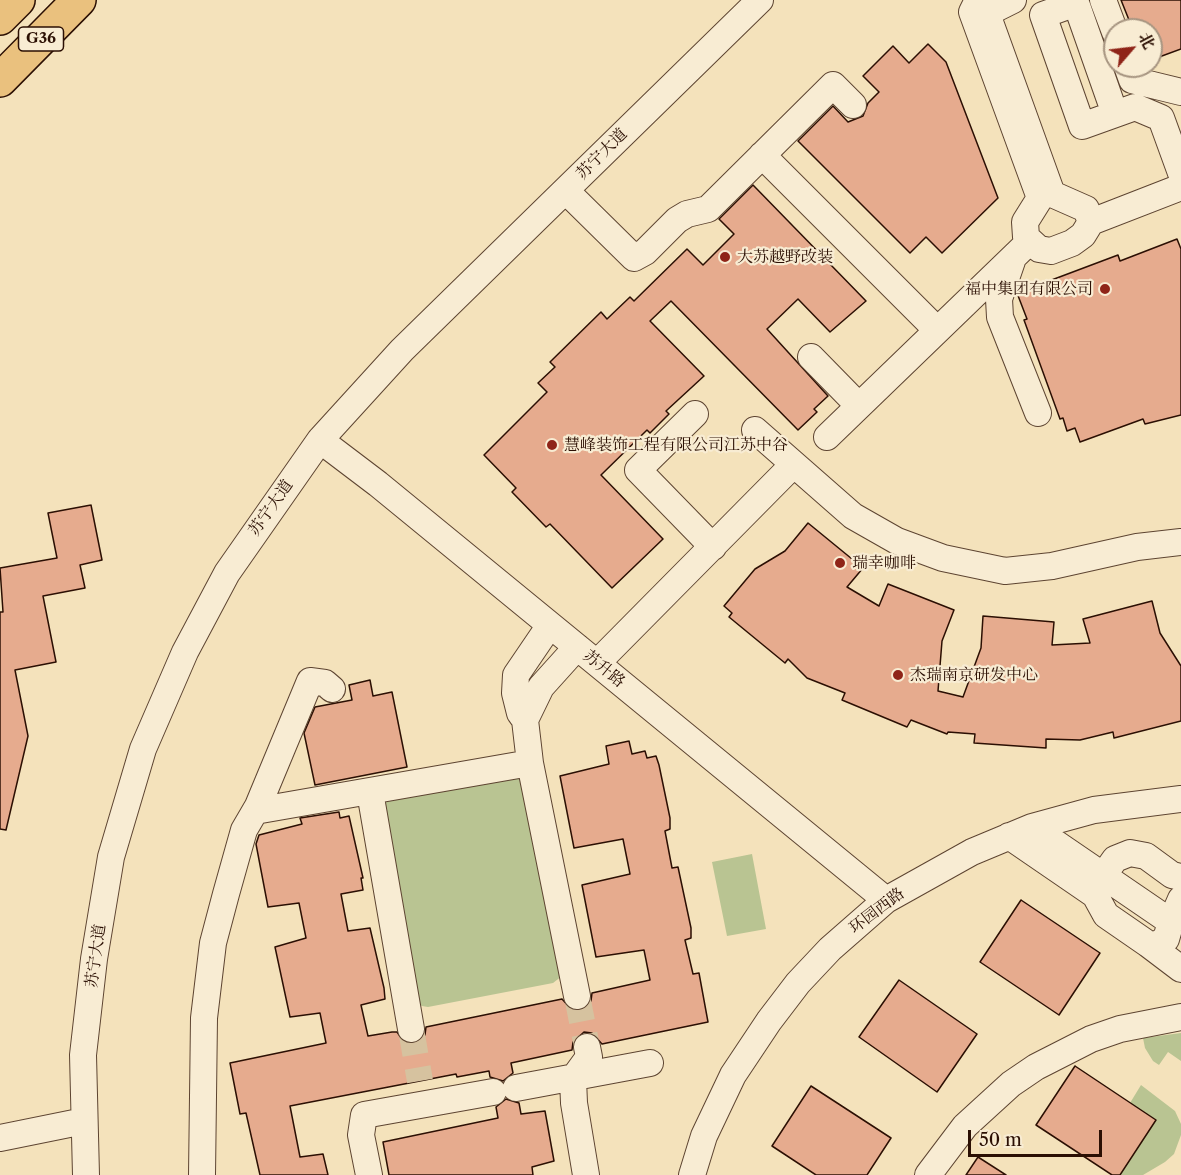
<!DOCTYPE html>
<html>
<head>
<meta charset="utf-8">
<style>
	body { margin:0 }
	#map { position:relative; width:1181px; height:1175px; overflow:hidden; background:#f4e2bb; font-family:"Libre Caslon Text","Noto Serif SC",serif }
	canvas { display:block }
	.north { position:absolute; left:1103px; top:18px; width:60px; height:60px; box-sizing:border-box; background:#f8ecd3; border:2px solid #a69480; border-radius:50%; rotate:62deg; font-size:16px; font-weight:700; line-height:24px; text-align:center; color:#2b0f03 }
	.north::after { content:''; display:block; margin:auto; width:21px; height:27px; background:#8f2418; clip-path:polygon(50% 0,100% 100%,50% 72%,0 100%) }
	.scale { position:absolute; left:968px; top:1130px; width:134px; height:27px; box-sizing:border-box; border:3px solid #2b0f03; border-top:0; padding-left:8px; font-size:18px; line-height:21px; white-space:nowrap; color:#2b0f03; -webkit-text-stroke:4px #f8ecd3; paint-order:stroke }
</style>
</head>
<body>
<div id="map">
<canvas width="1181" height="1175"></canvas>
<div class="north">北</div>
<div class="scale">50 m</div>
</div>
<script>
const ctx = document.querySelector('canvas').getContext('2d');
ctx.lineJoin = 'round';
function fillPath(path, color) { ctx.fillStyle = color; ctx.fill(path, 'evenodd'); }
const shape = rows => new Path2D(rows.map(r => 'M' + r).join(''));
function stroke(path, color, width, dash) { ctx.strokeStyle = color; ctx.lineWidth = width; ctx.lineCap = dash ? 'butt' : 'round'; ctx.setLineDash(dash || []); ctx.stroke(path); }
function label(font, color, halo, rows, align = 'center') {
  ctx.font = font + ' "Libre Caslon Text","Noto Serif SC",serif'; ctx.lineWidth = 4.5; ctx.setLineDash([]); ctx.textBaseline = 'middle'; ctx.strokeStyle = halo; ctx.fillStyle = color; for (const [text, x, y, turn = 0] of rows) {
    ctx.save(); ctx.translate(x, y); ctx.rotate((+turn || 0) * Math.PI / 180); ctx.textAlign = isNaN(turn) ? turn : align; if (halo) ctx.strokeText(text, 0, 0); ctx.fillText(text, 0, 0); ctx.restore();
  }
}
fillPath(shape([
	[520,778,562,976,553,983,428,1007,422,1006,417,1003,384,802],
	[752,854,766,929,727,936,712,862],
	[1181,1033,1181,1061,1168,1052,1159,1065,1153,1061,1145,1048,1143,1038],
	[1141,1085,1175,1111,1181,1124,1181,1135,1174,1154,1165,1162,1143,1175,1120,1175,1155,1120,1130,1103]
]), '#b9c492');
const building = shape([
	[1121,0,1181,0,1181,49,1151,60,1151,30,1133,30,1121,0],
	[928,44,946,62,998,198,942,253,926,237,910,253,798,141,833,106,848,122,863,116,868,103,879,92,863,76,893,46,909,63,928,44],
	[753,185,866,301,830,332,798,299,767,329,828,396,814,409,817,412,798,430,671,301,650,321,704,376,666,411,669,414,650,433,647,430,601,475,663,539,612,588,550,524,546,527,512,492,516,488,484,455,547,392,538,383,555,367,550,362,601,312,607,319,630,297,634,301,687,249,703,265,734,234,719,219,753,185],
	[1177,239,1181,249,1181,415,1145,424,1143,419,1080,442,1075,428,1067,431,1063,418,1060,419,1024,320,1027,319,1017,293,1118,255,1120,261,1177,239],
	[91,505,102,560,80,565,85,588,43,596,56,662,15,670,28,736,6,830,0,829,0,612,3,612,0,568,57,558,48,513,91,505],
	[808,523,863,568,847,587,879,606,888,584,954,610,942,641,938,691,963,697,981,648,983,616,1054,622,1052,645,1090,643,1083,619,1152,601,1160,633,1181,666,1181,721,1114,738,1113,732,1080,740,1046,739,1046,748,974,743,975,734,948,732,947,734,911,720,907,727,842,700,845,693,807,678,788,659,785,663,729,617,732,613,724,606,755,569,785,551,808,523],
	[370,680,373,696,392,692,407,767,315,785,304,733,315,707,352,700,349,685,370,680],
	[629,741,632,754,645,751,647,758,656,756,659,765,670,818,670,829,665,831,672,868,678,867,691,928,691,938,685,940,693,974,699,973,708,1022,602,1044,592,1033,584,1032,573,1042,572,1050,511,1063,513,1073,503,1081,490,1077,489,1071,457,1077,456,1074,290,1106,300,1157,323,1154,328,1175,260,1175,246,1113,240,1114,230,1063,326,1043,320,1013,290,1017,275,947,306,938,299,903,268,907,256,844,259,835,302,824,300,818,339,812,340,818,349,816,363,878,361,878,363,890,341,894,348,931,370,928,384,988,385,999,361,1005,368,1036,392,1032,397,1032,405,1043,414,1044,425,1035,426,1027,562,999,572,1010,581,1011,591,1001,592,993,650,980,644,950,596,957,582,885,630,874,623,839,574,848,560,776,609,764,606,746,629,741],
	[1021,900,1100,953,1059,1015,980,962,1021,900],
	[899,980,977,1034,937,1092,859,1037,899,980],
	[1075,1066,1156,1120,1120,1175,1112,1175,1036,1125,1075,1066],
	[811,1086,891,1138,867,1175,816,1175,772,1146,811,1086],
	[506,1099,519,1103,521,1114,545,1111,554,1161,532,1167,533,1175,389,1175,383,1142,498,1118,496,1107,506,1099],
	[978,1157,1006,1175,966,1175,978,1157]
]);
fillPath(building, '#e6ab8e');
stroke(building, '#2b0f03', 1.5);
stroke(shape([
	[577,996,587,1047],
	[411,1029,420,1081]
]), '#d6c29f', 26, [26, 13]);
const minor = shape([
	[978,0,972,12,1040,198,1025,222,1026,237,1039,249,1051,251,1072,243,1083,235,1091,222,1086,209,1052,194,982,0],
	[1103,0,1115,32],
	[987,13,1013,0],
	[1127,66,1132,80,1181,92],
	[1115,114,1076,3,1043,15,1082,126,1135,107,1161,118,1181,173],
	[762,155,937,330],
	[566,191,634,258,645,252,677,220,687,214,708,209,833,85,853,105],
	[1091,222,1181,187],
	[1012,261,999,299,1000,317,1038,413],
	[811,357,859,406],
	[695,414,638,470,713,547],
	[755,430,853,516,897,541,943,558,1005,571,1052,566,1137,547,1181,542],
	[827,437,1030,241],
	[320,440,378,484,886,900],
	[597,663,793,465],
	[525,720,520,713,515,693,516,675,550,625],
	[370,792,411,1029],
	[255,811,530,763],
	[1009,836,1095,895,1106,915,1148,944,1156,945,1166,939,1171,922,1032,827],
	[1103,876,1115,859,1130,853,1146,856,1172,875,1181,877],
	[1171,922,1181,899],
	[1148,944,1181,969],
	[577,996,530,763,525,720,541,687,577,647],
	[516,1088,650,1063],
	[0,1138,84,1121],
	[86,1175,83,1055,94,959,111,857,143,749,185,652,227,573,320,440,402,350,760,0],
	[202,1175,204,1018,213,943,226,894,244,830,258,806,310,681,325,683,332,689],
	[369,1175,361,1135,364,1115,493,1092],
	[586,1175,574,1103,573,1079,589,1057,587,1047],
	[692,1175,704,1136,733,1075,769,1021,798,983,830,949,886,900,972,852,1032,827,1094,810,1181,799],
	[928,1175,965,1126,1011,1084,1036,1067,1091,1039,1120,1029,1181,1017]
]);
const highway = shape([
	[0,18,18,0],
	[0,80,79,0]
]);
stroke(minor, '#5d4431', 28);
stroke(highway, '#2b0f03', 36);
stroke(minor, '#f8ecd3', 26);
stroke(highway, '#eac17e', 33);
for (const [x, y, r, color] of [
	[725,257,6,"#8f2418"],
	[1105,289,6,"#8f2418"],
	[552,445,6,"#8f2418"],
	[840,563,6,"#8f2418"],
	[898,675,6,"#8f2418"]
]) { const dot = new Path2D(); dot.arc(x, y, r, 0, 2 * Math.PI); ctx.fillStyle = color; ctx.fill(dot); stroke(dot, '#f8ecd3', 2); }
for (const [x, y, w] of [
	[41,39,45]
]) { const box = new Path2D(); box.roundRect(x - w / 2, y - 12, w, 24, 4.5); ctx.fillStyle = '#f8ecd3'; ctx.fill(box); stroke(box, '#2b0f03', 1.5); }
label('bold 15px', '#2b0f03', null, [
	["G36",41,39]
]);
label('16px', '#2b0f03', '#f8ecd3', [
	["苏宁大道",602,154,-45],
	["苏宁大道",271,508,-55],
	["苏升路",604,669,39],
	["环园西路",877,911,-37],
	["苏宁大道",96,956,-82]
]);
label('16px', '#2b0f03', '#f8ecd3', [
	["大苏越野改装",737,257],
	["福中集团有限公司",1093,289,"right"],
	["慧峰装饰工程有限公司江苏中谷",564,445],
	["瑞幸咖啡",852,563],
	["杰瑞南京研发中心",910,675]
], 'left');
</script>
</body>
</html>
